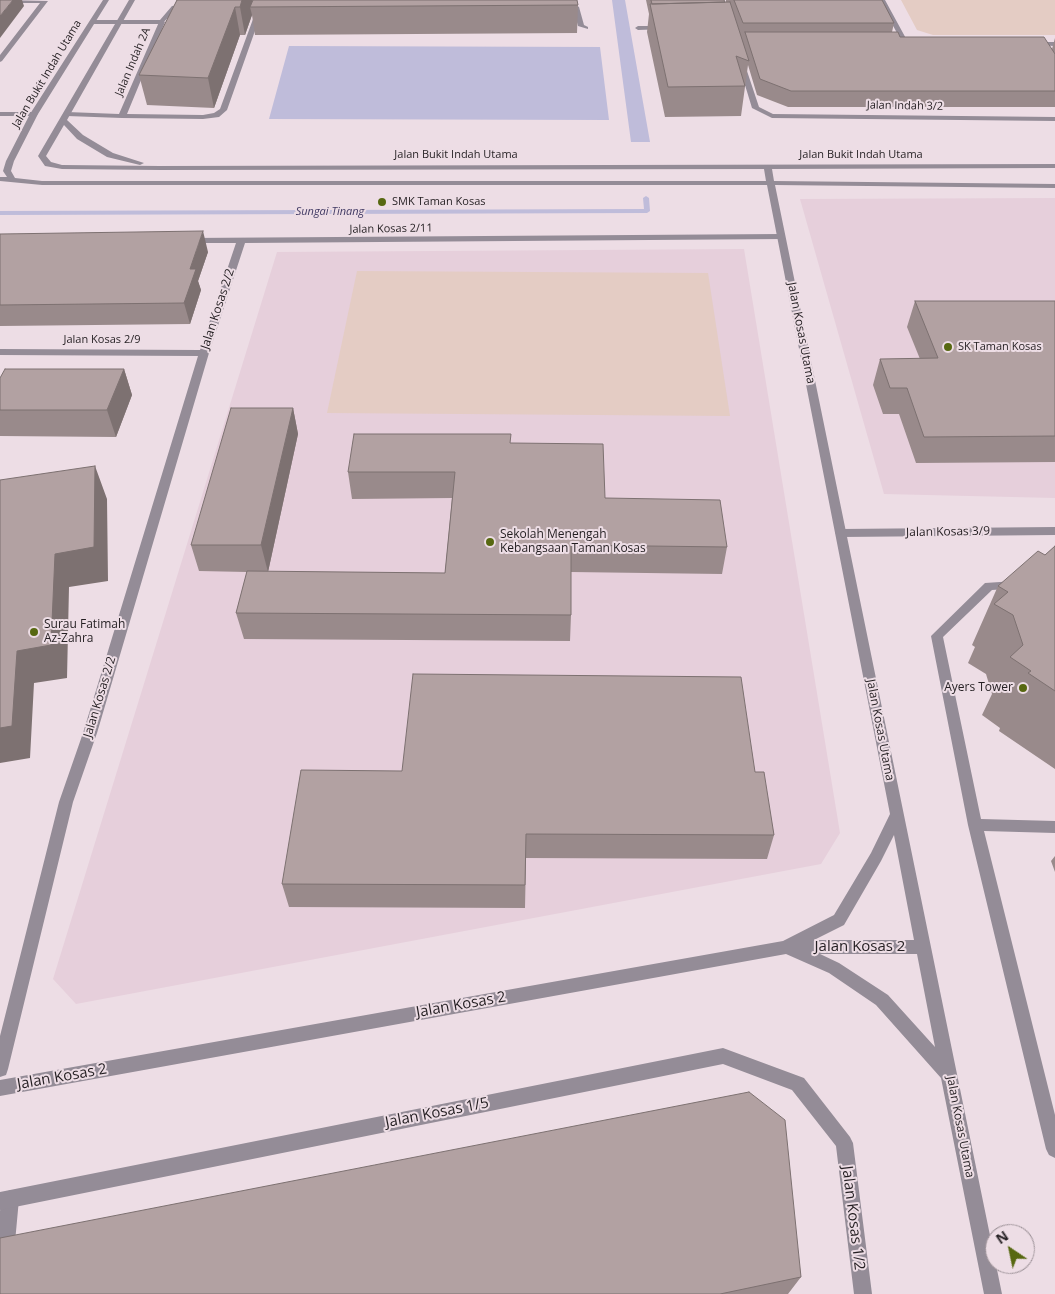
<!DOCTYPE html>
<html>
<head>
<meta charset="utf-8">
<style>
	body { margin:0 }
	#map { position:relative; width:1055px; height:1294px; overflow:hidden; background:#eddde5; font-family:"Open Sans",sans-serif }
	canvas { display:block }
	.north { position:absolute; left:985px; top:1224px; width:50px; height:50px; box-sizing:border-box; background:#eddde5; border:1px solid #9c9197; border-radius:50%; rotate:326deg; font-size:14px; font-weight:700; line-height:20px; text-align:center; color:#231e21 }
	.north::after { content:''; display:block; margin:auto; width:18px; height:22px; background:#576811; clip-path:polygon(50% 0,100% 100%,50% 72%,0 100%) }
</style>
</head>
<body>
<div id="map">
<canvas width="1055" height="1294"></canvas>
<div class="north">N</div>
</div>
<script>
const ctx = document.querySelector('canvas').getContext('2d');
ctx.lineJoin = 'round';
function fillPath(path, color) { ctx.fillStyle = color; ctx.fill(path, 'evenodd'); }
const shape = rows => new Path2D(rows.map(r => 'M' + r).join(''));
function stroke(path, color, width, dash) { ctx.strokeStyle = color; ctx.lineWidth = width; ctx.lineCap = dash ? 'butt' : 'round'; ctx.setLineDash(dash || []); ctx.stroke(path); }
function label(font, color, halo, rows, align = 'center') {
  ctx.font = font + ' "Open Sans",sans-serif'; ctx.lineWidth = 4; ctx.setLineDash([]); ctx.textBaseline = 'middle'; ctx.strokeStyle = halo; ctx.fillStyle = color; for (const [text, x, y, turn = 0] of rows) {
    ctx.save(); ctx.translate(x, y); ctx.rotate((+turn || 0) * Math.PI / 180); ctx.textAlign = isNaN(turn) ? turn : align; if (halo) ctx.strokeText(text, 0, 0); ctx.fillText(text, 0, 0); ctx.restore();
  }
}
fillPath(shape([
	[1055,198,1055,498,884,494,800,199],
	[744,249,840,833,821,864,76,1004,53,979,277,252]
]), '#e6cfdb');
fillPath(shape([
	[901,0,1055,0,1055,35,933,35,917,30],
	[357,271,708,273,730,416,327,413]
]), '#e4ccc4');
fillPath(shape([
	[612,0,625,0,650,142,631,142],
	[289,46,600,47,609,120,269,119]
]), '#bfbcda');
fillPath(shape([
	[646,196,649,198,650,211,647,213,0,215,0,211,644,209,643,198,646,196]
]), '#bfbcda');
fillPath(shape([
	[576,5,579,7,584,25,588,27,588,29,578,26,573,7,576,5],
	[259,9,262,11,227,110,219,117,203,119,122,118,67,116,63,114,67,112,119,114,159,22,162,20,165,22,127,114,203,115,214,113,220,109,256,11,259,9],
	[663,26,665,27,665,29,638,30,635,28,638,26,663,26],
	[1015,581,1019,582,1021,585,1019,588,992,590,943,637,981,819,1055,821,1055,833,984,831,1055,1115,1055,1158,1049,1155,1046,1149,968,825,931,636,985,583,1015,581],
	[10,1190,16,1193,19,1199,14,1253,11,1259,5,1262,0,1260,0,1211,4,1193,10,1190]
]), '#948c97');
fillPath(shape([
	[0,0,48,1,2,61,0,62,0,55,40,3,0,3,0,0],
	[879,0,885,0,909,44,908,45,903,44,879,0],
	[188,4,191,6,190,7,176,9,162,24,93,24,90,22,93,20,160,20,172,6,188,4],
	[1033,42,1055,42,1055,46,1031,45,1031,43,1033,42],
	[741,60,744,62,759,107,773,114,1055,117,1055,121,772,118,752,108,738,62,741,60],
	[0,112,34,112,38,114,34,116,0,116,0,112],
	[781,234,785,237,784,239,245,243,209,353,97,733,73,802,8,1069,6,1075,0,1077,0,1036,59,802,83,733,198,356,0,355,0,349,200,350,236,243,186,243,186,239,189,238,781,234],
	[1055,527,1055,535,841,537,835,533,841,529,1055,527],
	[723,1048,804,1078,850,1137,853,1143,872,1294,854,1294,836,1146,792,1090,723,1064,0,1210,0,1192,723,1048]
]), '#948c97');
fillPath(shape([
	[103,0,109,0,38,114,14,161,11,171,15,178,42,181,766,181,764,169,160,170,62,169,45,166,38,156,129,0,135,0,67,120,83,135,113,153,144,163,140,165,107,157,77,139,64,125,46,156,51,162,62,165,160,166,1055,164,1055,168,772,169,774,181,1055,184,1055,188,775,185,1002,1294,984,1294,941,1078,876,1005,829,973,786,954,0,1096,0,1080,783,941,834,915,871,853,890,814,767,185,42,185,0,181,0,177,7,177,3,171,6,161,30,114,103,0],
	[894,835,914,940,814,940,844,925,881,861,894,835],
	[820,954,917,954,935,1047,888,995,839,963,820,954]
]), '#948c97');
fillPath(shape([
	[177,0,577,0,578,5,577,33,255,35,252,15,245,35,240,35,214,108,147,105,139,75],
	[646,0,724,0,725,2,726,2,726,0,882,0,894,23,892,32,900,37,1052,49,1055,38,1055,107,788,107,757,95,748,65,741,116,665,117,647,32,649,14],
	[0,234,208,252,198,281,201,290,190,324,0,326],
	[915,301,1055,301,1055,462,916,463,899,414,883,414,873,385,880,359,920,359,907,327],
	[124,369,132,395,116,437,0,436,0,378],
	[293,408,298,434,268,572,445,573,452,498,352,499,348,472,511,443,605,498,727,547,722,574,571,572,571,615,570,641,244,639,236,613,247,572,199,571,191,545],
	[1055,546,1055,769,999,731,1000,728,982,715,992,694,986,674,968,663,975,647,972,645,998,586,1045,555],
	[755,772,774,835,767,859,526,858,525,908,289,907,282,884],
	[1055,856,1055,872,1051,861],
	[801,1277,788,1294,0,1294]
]), '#998a8b');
fillPath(shape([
	[13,0,22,0,24,6,0,38,0,16],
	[242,0,252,0,253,7,250,7,252,15,245,35,240,7],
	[235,7,240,35,214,108,208,78],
	[203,231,208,252,198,281,201,290,190,324,184,303,190,269],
	[124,369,132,395,116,437,107,410],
	[293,408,298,434,268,572,261,545],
	[95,466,107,499,108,581,69,587,67,678,34,683,30,758,0,763,0,728,17,651,55,554]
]), '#7d7171');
const building = shape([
	[0,0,13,0,0,16,0,0],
	[177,0,242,0,240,7,235,7,208,78,139,75,177,0],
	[253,0,577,0,578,5,250,7,253,0],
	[651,0,724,0,725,2,652,4,651,0],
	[734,0,882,0,894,23,743,23,734,0],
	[730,2,749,61,736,56,745,86,668,87,650,4,730,2],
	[745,32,898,32,900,37,1044,37,1055,54,1055,91,791,91,760,79,745,32],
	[203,231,190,269,196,269,184,303,0,305,0,234,203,231],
	[915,301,1055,301,1055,436,924,437,907,388,890,388,880,359,938,358,915,301],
	[5,369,124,369,107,410,0,410,0,378,5,369],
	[231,408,293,408,261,545,191,545,231,408],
	[354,434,511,434,510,443,603,444,605,498,720,500,727,547,571,545,571,615,236,613,247,571,445,573,455,472,348,472,354,434],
	[95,466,94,547,55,554,51,645,17,651,12,726,0,728,0,480,95,466],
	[1055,546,1055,691,1028,673,1031,671,1010,657,1023,645,1013,615,994,604,1008,592,998,586,1038,551,1045,555,1055,546],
	[413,674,741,677,755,772,764,772,774,835,526,834,525,885,282,884,301,770,402,771,413,674],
	[749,1092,785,1120,801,1277,720,1294,0,1294,0,1238,749,1092]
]);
fillPath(building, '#b2a1a2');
stroke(building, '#7d7171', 1);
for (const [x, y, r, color] of [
	[382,202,5,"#576811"],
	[948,347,5,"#576811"],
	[490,542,5,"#576811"],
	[34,632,5,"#576811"],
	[1023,688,5,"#576811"]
]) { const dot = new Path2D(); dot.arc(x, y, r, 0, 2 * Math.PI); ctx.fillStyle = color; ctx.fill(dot); stroke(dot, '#eddde5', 2); }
label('11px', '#231e21', '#eddde5', [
	["Jalan Indah 2A",133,62,-67],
	["Jalan Bukit Indah Utama",47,74,-59],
	["Jalan Indah 3/2",905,106,1],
	["Jalan Bukit Indah Utama",456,155],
	["Jalan Bukit Indah Utama",861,155],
	["Jalan Kosas 2/11",391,229,-1],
	["Jalan Kosas 2/9",102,340]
]);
label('11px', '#231e21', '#eddde5', [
	["SMK Taman Kosas",392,202],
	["SK Taman Kosas",958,347]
], 'left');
label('italic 11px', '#403963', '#eddde5', [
	["Sungai Tinang",330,212]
]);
label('12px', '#231e21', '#eddde5', [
	["Jalan Kosas 2/2",218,309,-72],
	["Jalan Kosas Utama",801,333,79],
	["Jalan Kosas 3/9",948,532,-1],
	["Jalan Kosas 2/2",100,697,-73],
	["Jalan Kosas Utama",880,730,79],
	["Jalan Kosas Utama",960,1127,79]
]);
label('12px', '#231e21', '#eddde5', [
	["Sekolah Menengah",500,535],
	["Kebangsaan Taman Kosas",500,549],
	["Surau Fatimah",44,625],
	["Az-Zahra",44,639],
	["Ayers Tower",1013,688,"right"]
], 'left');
label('15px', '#231e21', '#eddde5', [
	["Jalan Kosas 2",860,947],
	["Jalan Kosas 2",461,1005,-10],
	["Jalan Kosas 2",62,1077,-10],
	["Jalan Kosas 1/5",437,1113,-11],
	["Jalan Kosas 1/2",853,1218,83]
]);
</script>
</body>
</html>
